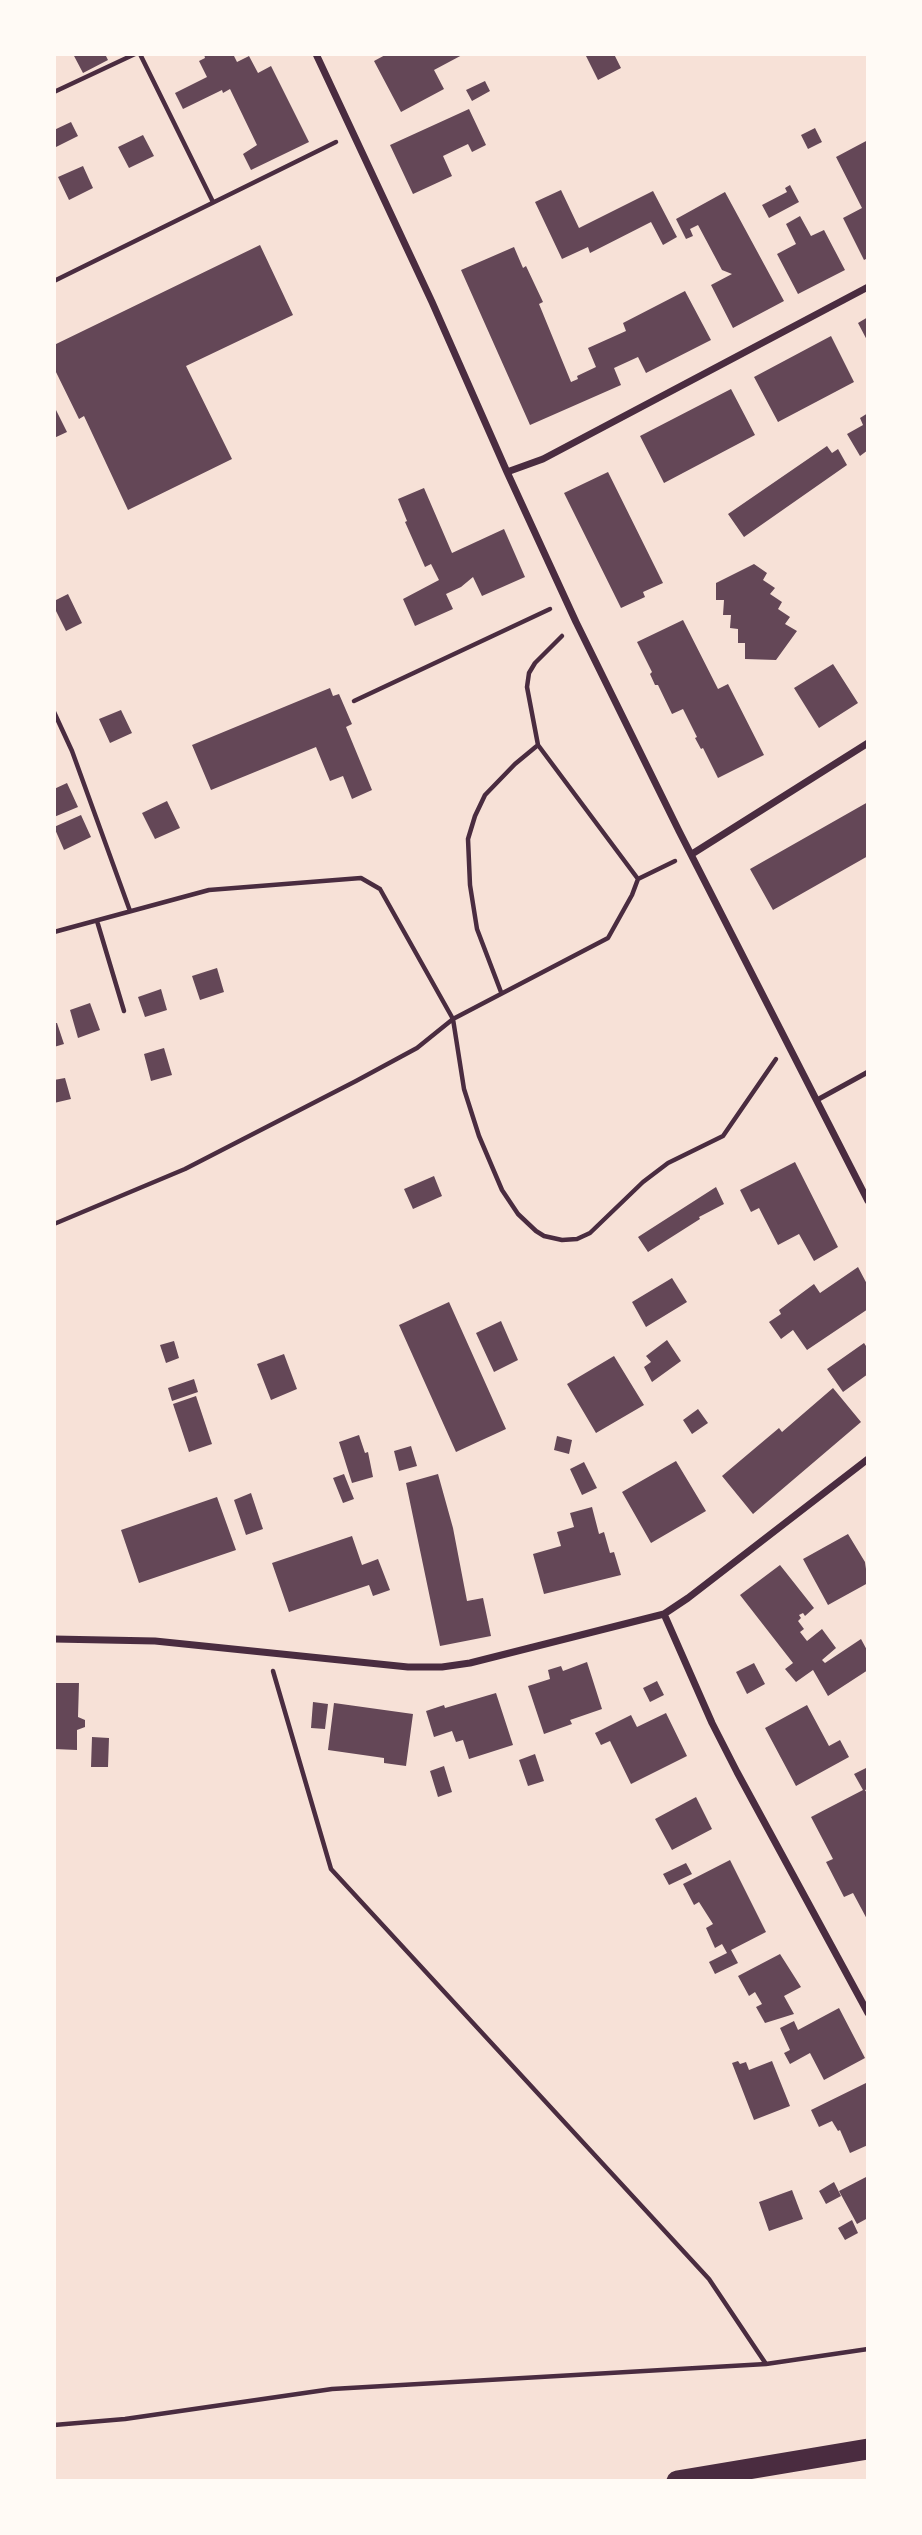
<!DOCTYPE html>
<html>
<head>
<meta charset="utf-8">
<style>
	body { margin:0 }
	#map { position:relative; width:922px; height:2535px; overflow:hidden; background:#f7e1d7; font-family:"Roboto Serif",serif }
	canvas { display:block }
	.frame { position:absolute; inset:0; border:56px solid #fffaf5; pointer-events:none }
</style>
</head>
<body>
<div id="map">
<canvas width="922" height="2535"></canvas>
<div class="frame"></div>
</div>
<script>
const ctx = document.querySelector('canvas').getContext('2d');
ctx.lineJoin = 'round';
function fillPath(path, color) { ctx.fillStyle = color; ctx.fill(path, 'evenodd'); }
const shape = rows => new Path2D(rows.map(r => 'M' + r).join(''));
function stroke(path, color, width, dash) { ctx.strokeStyle = color; ctx.lineWidth = width; ctx.lineCap = dash ? 'butt' : 'round'; ctx.setLineDash(dash || []); ctx.stroke(path); }
fillPath(shape([
	[73,54,105,54,108,60,83,73],
	[204,54,233,54,237,62,249,56,258,73,271,66,309,142,251,170,243,154,257,145,230,89,223,93,222,90,183,109,175,93,207,77,199,61,205,58],
	[387,54,464,54,434,70,444,89,401,112,374,61],
	[585,54,614,54,621,68,598,80],
	[485,81,490,91,472,101,466,90],
	[469,109,486,145,472,152,468,144,443,156,452,176,413,194,390,145],
	[71,122,78,136,54,148,54,130],
	[815,128,822,142,808,149,801,135],
	[143,135,154,156,129,168,118,147],
	[868,140,868,258,864,260,843,218,862,208,836,157],
	[83,166,93,188,69,200,58,177],
	[790,185,799,202,769,218,762,205,787,192,785,188],
	[561,190,579,228,653,191,677,237,663,245,651,222,590,253,588,247,562,259,535,202],
	[725,192,784,301,733,328,711,285,732,274,722,270,698,225,690,229,693,236,686,239,676,219],
	[800,216,811,236,824,230,845,270,798,294,777,254,796,244,786,224],
	[260,245,293,315,186,366,232,459,128,510,84,416,79,419,54,368,54,345],
	[514,247,523,268,526,266,543,302,539,304,571,382,578,379,577,376,596,367,588,348,626,331,623,323,685,291,711,340,646,373,638,357,614,368,621,385,530,425,461,270],
	[868,317,868,342,858,323],
	[831,336,854,382,778,422,754,377],
	[731,389,755,435,664,483,640,436],
	[54,406,67,432,54,438],
	[868,413,868,450,860,456,847,434,863,425,860,418],
	[827,446,832,453,838,449,847,465,744,537,728,514],
	[608,472,663,583,643,592,645,597,621,608,564,493],
	[424,488,452,553,504,529,525,577,482,596,473,577,461,587,446,594,453,609,415,626,403,599,439,580,431,564,425,567,405,522,407,521,398,499],
	[754,564,767,573,763,580,775,588,770,594,782,602,778,609,790,617,785,624,797,631,776,660,745,659,745,643,738,643,738,629,730,628,731,615,723,615,724,600,716,600,716,583],
	[68,594,82,623,66,631,54,607,54,601],
	[683,620,718,689,728,684,764,755,718,778,703,748,701,749,695,738,697,737,683,709,672,714,658,685,655,685,650,674,652,672,637,642],
	[833,664,858,703,819,728,794,688],
	[330,688,333,696,339,694,352,724,346,727,372,790,352,799,343,776,330,781,316,747,211,790,192,745],
	[121,710,132,733,110,743,99,719],
	[67,783,78,807,54,817,54,789],
	[167,801,180,828,155,839,142,813],
	[868,802,868,856,773,910,750,869],
	[81,815,91,837,64,850,54,827],
	[217,968,224,992,200,1000,192,976],
	[161,989,167,1010,145,1017,138,997],
	[90,1003,100,1030,78,1038,70,1010],
	[54,1023,57,1023,64,1044,54,1047],
	[164,1048,172,1075,151,1081,144,1054],
	[65,1078,71,1099,54,1103,54,1080],
	[795,1162,838,1247,814,1261,799,1234,778,1245,759,1208,751,1212,740,1190],
	[434,1176,442,1196,413,1209,404,1189],
	[716,1187,724,1204,699,1217,700,1219,648,1252,638,1237],
	[858,1267,868,1286,868,1309,807,1350,793,1330,781,1339,769,1322,781,1314,779,1310,814,1284,820,1293],
	[672,1278,687,1302,646,1327,632,1302],
	[449,1302,506,1429,456,1452,399,1325],
	[501,1321,518,1360,494,1372,476,1333],
	[667,1340,681,1361,652,1382,644,1367,651,1362,646,1356],
	[174,1341,179,1358,166,1363,160,1345],
	[864,1343,868,1349,868,1374,843,1392,827,1369],
	[284,1354,297,1389,271,1400,257,1364],
	[614,1356,644,1405,596,1433,567,1384],
	[194,1379,198,1392,172,1401,168,1388],
	[833,1388,861,1422,753,1514,722,1476,779,1428,782,1432],
	[196,1396,212,1444,189,1452,173,1404],
	[698,1409,708,1423,692,1434,683,1420],
	[359,1435,365,1453,368,1452,373,1477,352,1483,339,1442],
	[557,1436,572,1440,569,1454,554,1450],
	[411,1446,417,1466,399,1471,394,1451],
	[676,1461,706,1511,651,1543,622,1492],
	[584,1462,597,1488,582,1495,570,1469],
	[344,1474,354,1499,343,1503,333,1478],
	[438,1474,453,1528,467,1601,483,1598,491,1636,440,1646,406,1483],
	[251,1493,263,1529,246,1535,234,1500],
	[217,1497,236,1550,139,1583,121,1530],
	[592,1507,599,1534,604,1532,610,1553,614,1552,621,1575,544,1594,533,1554,561,1546,557,1532,574,1527,570,1513],
	[848,1534,865,1562,868,1583,828,1605,803,1559],
	[352,1536,362,1565,378,1559,390,1590,373,1596,369,1585,289,1612,272,1563],
	[780,1565,814,1608,805,1616,803,1613,799,1615,801,1618,798,1621,804,1629,800,1632,807,1641,822,1629,836,1648,822,1660,825,1663,861,1639,868,1652,868,1670,828,1696,813,1670,796,1682,785,1669,793,1663,740,1595],
	[587,1662,602,1709,570,1720,572,1724,544,1734,528,1686,550,1679,548,1670,561,1666,563,1671],
	[754,1663,765,1684,747,1694,736,1672],
	[657,1681,664,1695,650,1702,643,1688],
	[54,1683,79,1683,78,1717,85,1720,85,1727,77,1730,77,1750,54,1749],
	[496,1693,513,1745,469,1759,463,1740,456,1742,452,1731,434,1737,426,1711,444,1705,445,1708],
	[313,1702,328,1704,325,1729,311,1728],
	[334,1703,413,1714,406,1766,384,1763,384,1758,328,1750],
	[807,1705,829,1746,840,1740,849,1757,796,1786,765,1728],
	[666,1713,687,1756,631,1784,610,1741,601,1745,595,1733,631,1715,637,1727],
	[92,1737,109,1738,108,1767,91,1767],
	[535,1754,544,1781,528,1786,519,1760],
	[444,1766,452,1792,438,1797,430,1771],
	[868,1767,868,1789,865,1790,868,1795,868,1921,853,1893,844,1897,826,1862,833,1859,811,1817,863,1790,854,1774],
	[696,1797,712,1829,672,1850,655,1819],
	[730,1860,766,1932,731,1950,738,1963,715,1974,709,1962,727,1953,722,1944,715,1948,706,1928,713,1924,699,1902,694,1905,683,1884],
	[686,1863,692,1874,669,1885,663,1874],
	[780,1954,801,1987,784,1996,794,2014,765,2023,756,2007,762,2004,755,1992,749,1996,738,1976],
	[839,2008,865,2058,824,2080,810,2053,790,2064,784,2053,790,2050,780,2028,794,2021,798,2030],
	[738,2061,740,2064,746,2062,749,2070,772,2061,790,2106,754,2120,732,2063],
	[868,2082,868,2145,850,2153,840,2130,838,2131,832,2121,819,2127,811,2110],
	[868,2176,868,2218,857,2224,839,2191],
	[834,2182,841,2196,826,2204,819,2191],
	[792,2190,803,2219,769,2231,759,2202],
	[852,2220,858,2233,845,2240,838,2228]
]), '#644757');
stroke(shape([
	[140,54,213,202],
	[54,92,135,54],
	[54,281,336,142],
	[562,636,535,663,529,673,527,687,538,745,638,879],
	[354,701,550,609],
	[54,712,72,751,130,911],
	[97,921,124,1011],
	[54,932,209,890,361,878,380,889,453,1019,608,938,632,895,638,879,675,861],
	[501,992,477,929,470,885,468,839,475,816,485,795,515,764,538,745],
	[54,1224,185,1169,356,1081,417,1048,453,1019,464,1089,479,1136,502,1190,518,1214,536,1231,544,1236,562,1240,577,1239,590,1233,643,1182,668,1163,723,1136,776,1059],
	[273,1671,331,1869,709,2279,766,2364],
	[54,2425,125,2419,332,2389,766,2364,868,2349]
]), '#4a2c40', 4.5);
stroke(shape([
	[817,1100,868,1072]
]), '#4a2c40', 5);
stroke(shape([
	[316,54,432,302,507,472,576,622,679,831,868,1201],
	[507,472,543,459,868,287],
	[692,854,868,743],
	[664,1614,712,1723,737,1772,868,2013],
	[54,1639,155,1641,408,1667,442,1667,470,1663,664,1614,688,1598,868,1459]
]), '#4a2c40', 7);
stroke(shape([
	[677,2481,868,2449]
]), '#4a2c40', 21);
</script>
</body>
</html>
